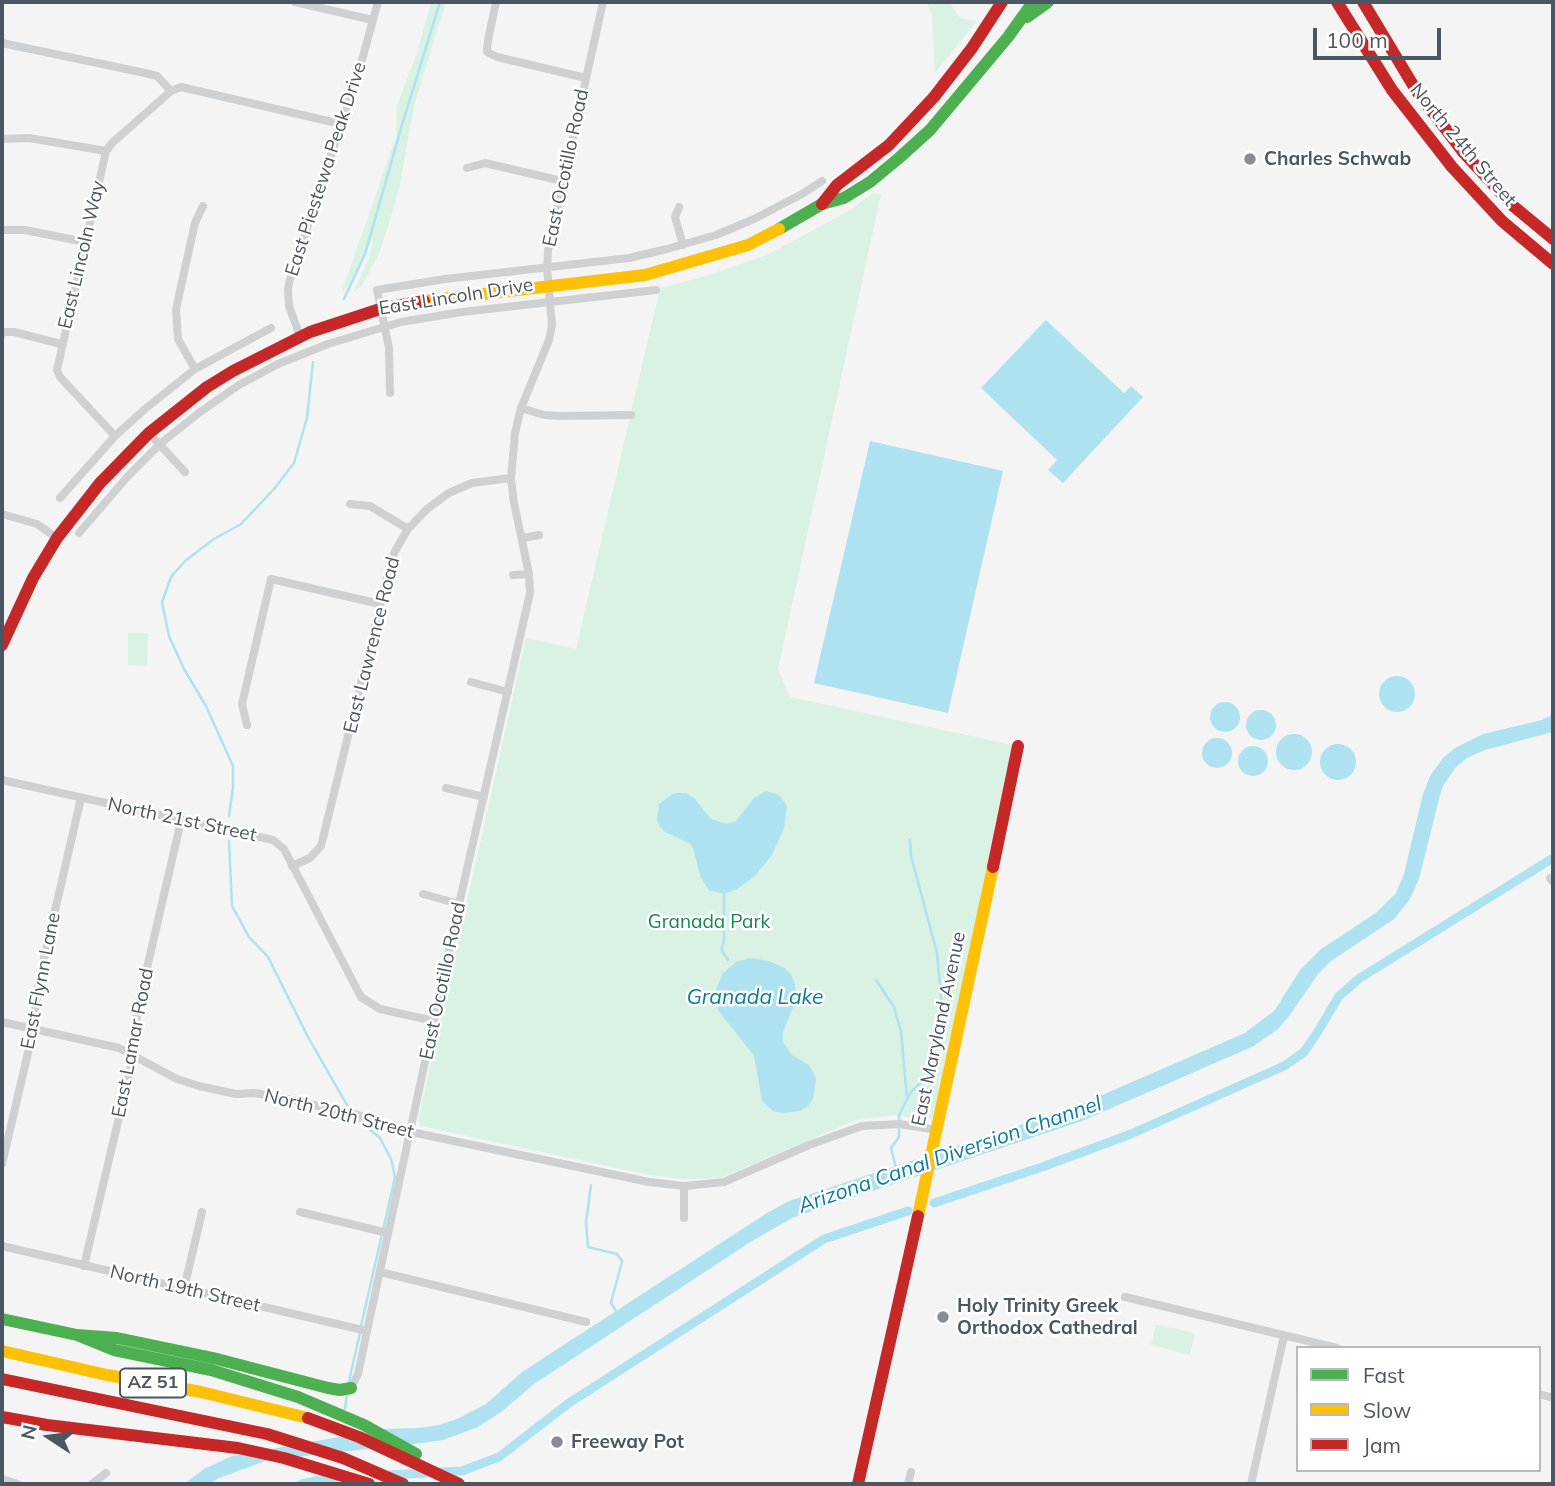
<!DOCTYPE html>
<html>
<head>
<meta charset="utf-8">
<style>
	body { margin:0 }
	#map { position:relative; width:1555px; height:1486px; overflow:hidden; background:#f4f4f4; font-family:Mulish,sans-serif }
	canvas { display:block }
	.frame { position:absolute; inset:0; border:4px solid #4a5661; pointer-events:none }
	.legend { position:absolute; left:1296px; top:1346px; width:245px; height:126px; box-sizing:border-box; background:#fff; border:2px solid #b7bbc0; margin:0; padding:9px 12px; list-style:none; font-size:21px; color:#4a5661 }
	.legend li { display:flex; align-items:center; gap:14px; height:35px }
	.legend b { width:35px; border:2px solid #b7bbc0 }
	.north { position:absolute; left:14px; top:1402px; width:70px; height:70px; -webkit-text-stroke:5px #fff; paint-order:stroke; rotate:283deg; font-size:19px; font-weight:700; line-height:28px; text-align:center; color:#4a5661 }
	.north::after { content:''; display:block; margin:auto; width:24px; height:32px; background:#4a5661; clip-path:polygon(50% 0,100% 100%,50% 72%,0 100%) }
	.scale { position:absolute; left:1313px; top:28px; width:128px; height:32px; box-sizing:border-box; border:4px solid #4a5661; border-top:0; padding-left:9px; font-size:21px; line-height:24px; white-space:nowrap; color:#4a5661; -webkit-text-stroke:5px #fff; paint-order:stroke }
</style>
</head>
<body>
<div id="map">
<canvas width="1555" height="1486"></canvas>
<div class="frame"></div>
<ul class="legend">
<li><b style="height:9px;background:#4caf50"></b>Fast</li>
<li><b style="height:9px;background:#ffc107"></b>Slow</li>
<li><b style="height:9px;background:#c62828"></b>Jam</li>
</ul>
<div class="north">N</div>
<div class="scale">100 m</div>
</div>
<script>
const ctx = document.querySelector('canvas').getContext('2d');
ctx.lineJoin = 'round';
function fillPath(path, color) { ctx.fillStyle = color; ctx.fill(path, 'evenodd'); }
const shape = rows => new Path2D(rows.map(r => 'M' + r).join(''));
function stroke(path, color, width, dash) { ctx.strokeStyle = color; ctx.lineWidth = width; ctx.lineCap = dash ? 'butt' : 'round'; ctx.setLineDash(dash || []); ctx.stroke(path); }
function label(font, color, halo, rows, align = 'center') {
  ctx.font = font + ' Mulish,sans-serif'; ctx.lineWidth = 5; ctx.setLineDash([]); ctx.textBaseline = 'middle'; ctx.strokeStyle = halo; ctx.fillStyle = color; for (const [text, x, y, turn = 0] of rows) {
    ctx.save(); ctx.translate(x, y); ctx.rotate((+turn || 0) * Math.PI / 180); ctx.textAlign = isNaN(turn) ? turn : align; if (halo) ctx.strokeText(text, 0, 0); ctx.fillText(text, 0, 0); ctx.restore();
  }
}
fillPath(shape([
	[431,2,446,2,414,106,400,184,390,220,380,252,362,285,353,293,370,256,373,238,347,288,342,291,396,137,397,105,417,53],
	[927,2,949,2,960,18,977,21,935,73,932,15],
	[873,193,881,194,778,669,790,697,1013,745,934,1114,931,1119,926,1120,896,1115,856,1120,723,1177,707,1179,679,1179,645,1174,421,1126,418,1121,526,638,576,649,660,288,706,276,767,255,847,212],
	[128,633,148,633,147,666,128,665],
	[1156,1324,1195,1333,1190,1355,1151,1345]
]), '#d9f2e3');
fillPath(shape([
	[1046,320,1124,393,1131,386,1143,397,1063,483,1048,470,1057,460,981,388],
	[870,441,1003,471,948,713,814,683],
	'1379 694a18 18 0 1 1 36 0a18 18 0 1 1-36 0Z',
	'1210 717a15 15 0 1 1 30 0a15 15 0 1 1-30 0Z',
	'1246 725a15 15 0 1 1 30 0a15 15 0 1 1-30 0Z',
	[1553,714,1553,732,1485,750,1467,758,1456,767,1443,786,1440,795,1419,879,1410,899,1394,919,1331,961,1318,974,1290,1015,1278,1029,1254,1046,1082,1121,792,1218,752,1241,534,1384,500,1413,476,1428,443,1440,422,1443,268,1460,219,1478,209,1484,184,1484,204,1469,232,1456,384,1429,418,1428,439,1425,457,1419,486,1404,522,1372,767,1213,789,1201,1072,1108,1245,1033,1275,1010,1300,970,1321,949,1376,913,1396,893,1404,874,1423,794,1430,776,1443,758,1455,748,1483,734,1542,720],
	'1276 752a18 18 0 1 1 36 0a18 18 0 1 1-36 0Z',
	'1202 753a15 15 0 1 1 30 0a15 15 0 1 1-30 0Z',
	'1320 762a18 18 0 1 1 36 0a18 18 0 1 1-36 0Z',
	'1238 761a15 15 0 1 1 30 0a15 15 0 1 1-30 0Z',
	[766,791,779,795,787,806,784,828,772,855,755,876,737,889,724,894,709,890,701,878,693,848,689,843,665,832,660,827,657,821,659,804,674,793,686,793,695,799,711,819,727,824,736,821,754,798],
	[750,958,769,961,785,968,792,976,795,985,796,1000,783,1032,783,1042,792,1055,809,1065,816,1078,813,1099,808,1106,800,1111,783,1113,773,1111,762,1101,754,1056,718,1010,716,989,723,973,736,962]
]), '#aee2f0');
stroke(shape([
	[344,299,365,254,402,125,440,2],
	[229,816,233,787,233,766,206,706,184,669,169,636,162,602,171,577,185,561,214,539,241,524,274,489,294,463,307,418,313,362],
	[229,841,232,906,249,937,268,957,308,1037,351,1112],
	[724,894,724,942,722,946,722,951,728,960],
	[876,980,894,1007,901,1031,907,1099],
	[355,1117,380,1138,391,1159,395,1177,361,1326],
	[896,1168,891,1148,899,1137,899,1115,911,1092,928,1075,941,997,937,953,911,856,910,840],
	[591,1185,586,1222,588,1247,617,1254,622,1261,611,1303,618,1314],
	[349,1381,360,1333],
	[345,1409,347,1394]
]), '#aee2f0', 2.5);
stroke(shape([
	[934,1203,1045,1166,1131,1134,1284,1066,1304,1052,1317,1033,1339,996,1360,978,1553,858],
	[441,1472,462,1471,499,1457,569,1403,824,1239,908,1211],
	[389,1475,427,1473],
	[301,1484,336,1477]
]), '#aee2f0', 9);
stroke(shape([
	[295,2,373,20],
	[496,2,488,40,487,52,497,57,586,78],
	[2,43,145,73,157,76,171,91],
	[2,139,29,138,106,151],
	[467,168,485,163,562,181],
	[679,207,675,217,683,245],
	[2,230,25,230,85,242],
	[2,334,3,332,14,332,61,344],
	[300,336,289,306,288,289,290,279,358,74,378,2],
	[195,369,178,339,176,309,195,223,203,206],
	[390,393,389,348,377,290,445,279,629,258,667,249,716,235,754,219,802,194,822,181],
	[521,408,544,415,561,416,631,415],
	[149,433,185,472],
	[115,436,60,377,57,370,106,151,112,143,171,91,181,87,341,124],
	[60,498,115,436,145,409,195,369,271,328],
	[350,504,370,506,408,529],
	[2,514,37,524,57,538],
	[79,533,128,476,160,444,200,412,239,385,278,364,328,344,401,322,462,312,656,290],
	[523,538,539,535],
	[513,575,529,574],
	[471,682,508,692],
	[247,725,242,704,271,579,380,604],
	[2,780,273,840,284,849,361,997,380,1009,434,1021],
	[446,788,484,797],
	[292,866,310,858,321,846,390,565,395,551,408,529,427,509,449,493,472,483,511,478],
	[1550,878,1553,882],
	[423,894,459,904],
	[2,1022,119,1048,177,1079,199,1086,236,1094,254,1093,279,1097,358,1115,411,1132,649,1182,684,1186,724,1182,809,1145,862,1126,900,1124,937,1130],
	[2,1164,31,1040,39,980,81,798],
	[300,1212,388,1233],
	[684,1218,684,1186],
	[2,1246,367,1331],
	[84,1266,131,1066,138,1007,181,821],
	[380,1272,586,1322],
	[184,1289,202,1212],
	[1125,1297,1337,1348],
	[351,1388,358,1374,367,1331,459,904,530,593,529,574,514,503,511,478,515,433,521,408,549,340,552,325,547,268,548,250,603,2],
	[1539,1394,1553,1398],
	[2,1479,18,1484],
	[92,1484,106,1473],
	[908,1484,911,1472],
	[1251,1484,1284,1336]
]), '#ced0d2', 8);
stroke(shape([
	[1027,17,1048,2],
	[779,229,822,204,844,198,870,182,899,158,930,130,1008,37,1033,2],
	[2,1319,77,1335,117,1338,213,1358,328,1388,340,1390,351,1388],
	[77,1335,114,1350,211,1370,298,1397,364,1425,416,1454]
]), '#4caf50', 12);
stroke(shape([
	[424,301,645,275,748,245,779,229],
	[918,1216,993,867],
	[2,1351,107,1375,201,1392,308,1418]
]), '#ffc107', 12);
stroke(shape([
	[1337,2,1392,90,1452,167,1502,221,1553,264],
	[1363,2,1416,90,1464,153,1512,205,1553,239],
	[822,204,837,185,889,145,934,97,972,48,1002,2],
	[2,645,33,578,57,538,100,483,149,433,207,387,233,371,310,332,380,309,424,301],
	[993,867,1018,746],
	[2,1379,267,1434,343,1458,403,1484],
	[2,1417,47,1425,238,1448,284,1458,369,1484],
	[308,1418,359,1437,459,1484],
	[858,1484,918,1216]
]), '#c62828', 12);
for (const [x, y, r, color] of [
	[1250,159,7,"#868d94"],
	[943,1317,7,"#868d94"],
	[557,1442,7,"#868d94"]
]) { const dot = new Path2D(); dot.arc(x, y, r, 0, 2 * Math.PI); ctx.fillStyle = color; ctx.fill(dot); stroke(dot, '#fff', 2.5); }
for (const [x, y, w] of [
	[153,1383,66]
]) { const box = new Path2D(); box.roundRect(x - w / 2, y - 14.5, w, 29, 5); ctx.fillStyle = '#fff'; ctx.fill(box); stroke(box, '#4a5661', 2); }
label('bold 18px', '#4a5661', null, [
	["AZ 51",153,1383]
]);
label('19px', '#4a5661', '#fff', [
	["North 24th Street",1463,145,50],
	["East Ocotillo Road",566,168,-78],
	["East Piestewa Peak Drive",326,169,-72],
	["East Lincoln Way",82,255,-77],
	["East Lincoln Drive",456,297,-9],
	["East Lawrence Road",372,645,-76],
	["North 21st Street",182,820,12],
	["East Flynn Lane",41,981,-79],
	["East Ocotillo Road",443,981,-78],
	["East Maryland Avenue",939,1029,-78],
	["East Lamar Road",133,1043,-79],
	["North 20th Street",339,1114,14],
	["North 19th Street",185,1289,13]
]);
label('bold 19px', '#4a5661', '#fff', [
	["Charles Schwab",1264,159],
	["Holy Trinity Greek",957,1306],
	["Orthodox Cathedral",957,1328],
	["Freeway Pot",571,1442]
], 'left');
label('19px', '#17864f', '#fff', [
	["Granada Park",709,922]
]);
label('italic 21px', '#0c7c9b', '#fff', [
	["Granada Lake",755,998],
	["Arizona Canal Diversion Channel",950,1155,-19]
]);
</script>
</body>
</html>
